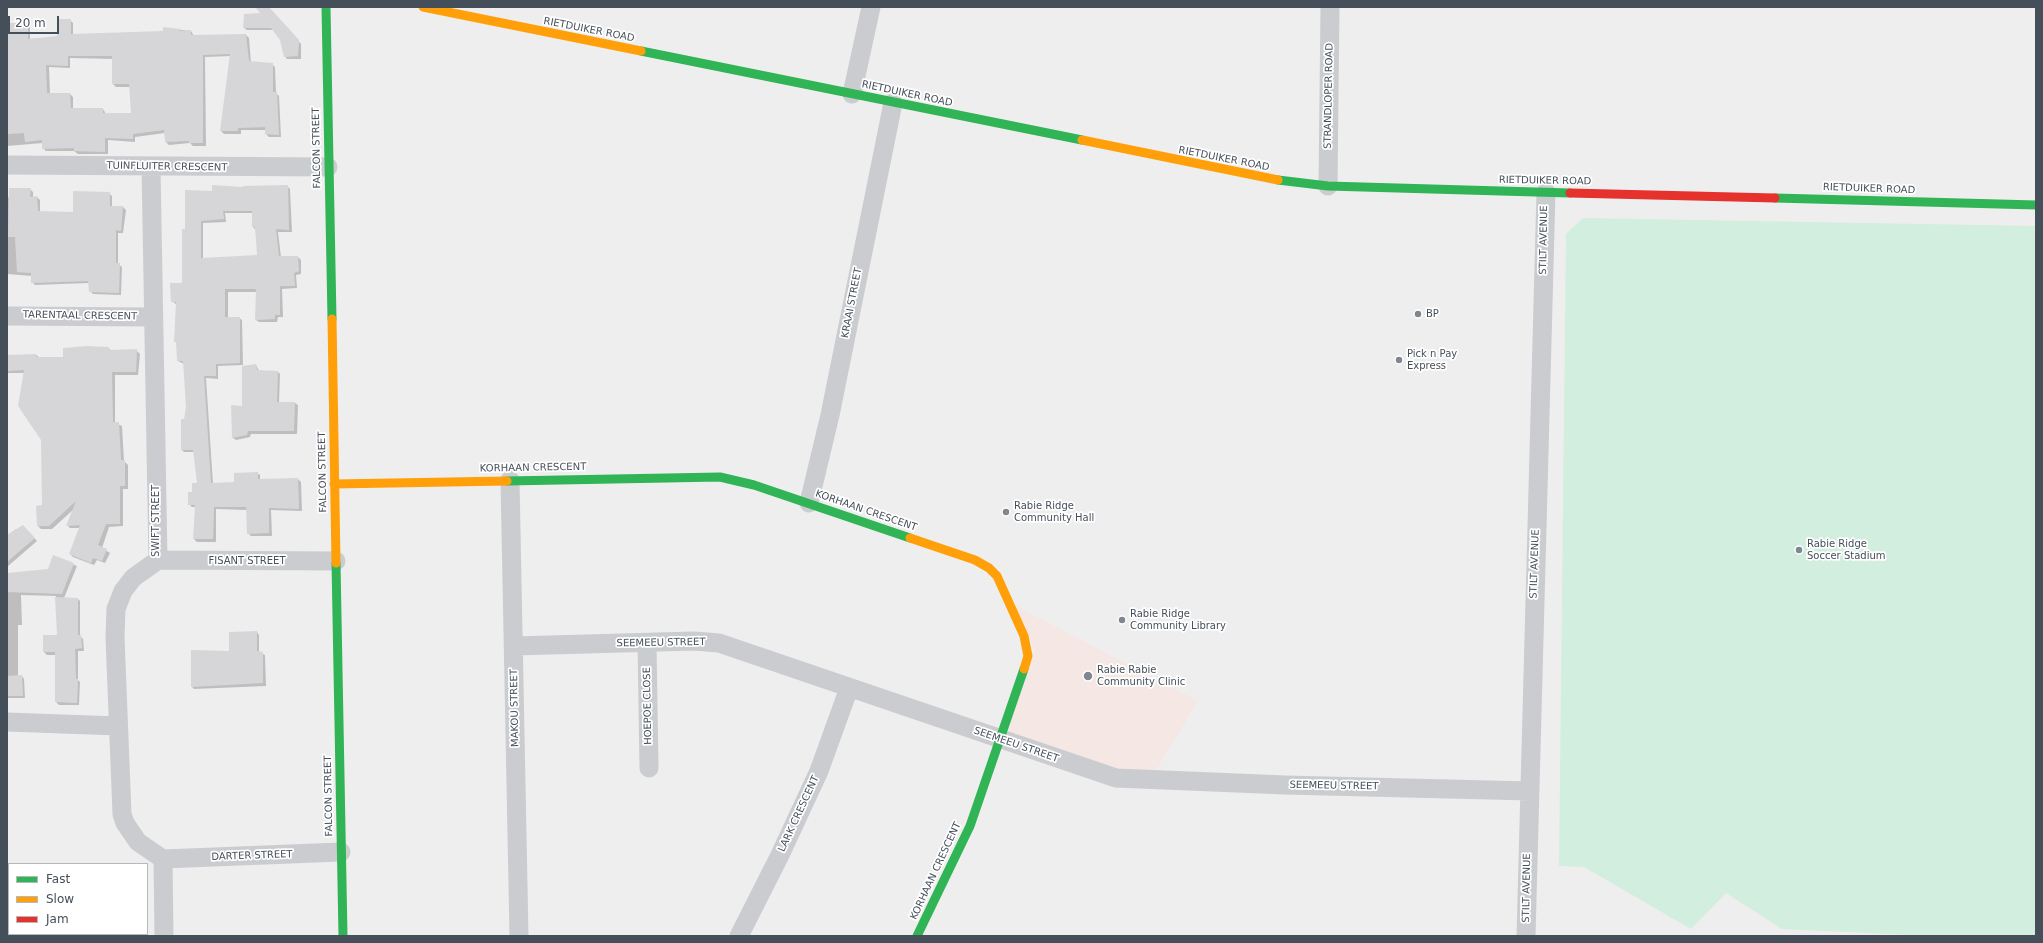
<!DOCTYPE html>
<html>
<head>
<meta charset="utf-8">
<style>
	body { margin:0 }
	#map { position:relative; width:2043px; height:943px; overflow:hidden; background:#efeeee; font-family:"DejaVu Sans",sans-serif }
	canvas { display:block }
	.frame { position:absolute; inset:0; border:8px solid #454f5a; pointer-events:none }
	.legend { position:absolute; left:8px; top:863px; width:140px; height:72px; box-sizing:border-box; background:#fff; border:1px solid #b5b9bd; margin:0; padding:5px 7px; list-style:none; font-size:12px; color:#454f5a }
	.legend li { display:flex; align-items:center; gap:8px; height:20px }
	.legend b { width:20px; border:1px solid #b5b9bd }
	.scale { position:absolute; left:8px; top:16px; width:51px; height:18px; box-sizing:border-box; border:2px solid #454f5a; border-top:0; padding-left:5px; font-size:12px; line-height:14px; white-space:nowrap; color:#454f5a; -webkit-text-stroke:3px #fff; paint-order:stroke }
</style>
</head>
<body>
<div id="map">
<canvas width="2043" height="943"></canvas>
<div class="frame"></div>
<ul class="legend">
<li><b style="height:5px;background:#30b455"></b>Fast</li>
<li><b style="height:5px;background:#ff9f0a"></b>Slow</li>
<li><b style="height:5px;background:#e5322d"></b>Jam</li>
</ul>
<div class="scale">20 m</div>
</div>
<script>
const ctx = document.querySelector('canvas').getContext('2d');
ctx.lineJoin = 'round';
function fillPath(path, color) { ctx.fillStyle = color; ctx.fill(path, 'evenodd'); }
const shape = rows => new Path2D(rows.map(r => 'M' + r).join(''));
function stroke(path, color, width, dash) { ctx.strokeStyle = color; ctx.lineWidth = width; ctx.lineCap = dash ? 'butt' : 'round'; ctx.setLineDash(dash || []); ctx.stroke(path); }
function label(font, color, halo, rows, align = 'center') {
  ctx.font = font + ' "DejaVu Sans",sans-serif'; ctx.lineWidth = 3.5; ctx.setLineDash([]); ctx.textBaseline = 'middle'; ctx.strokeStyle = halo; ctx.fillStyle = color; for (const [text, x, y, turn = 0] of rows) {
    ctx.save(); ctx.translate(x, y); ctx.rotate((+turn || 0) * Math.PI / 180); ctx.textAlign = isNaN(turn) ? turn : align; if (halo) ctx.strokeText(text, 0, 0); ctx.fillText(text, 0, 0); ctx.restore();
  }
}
fillPath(shape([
	[1014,605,1198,701,1154,774,1114,772,1006,735,1035,651]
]), '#f5e7e4');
fillPath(shape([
	[1583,218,2036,226,2036,936,1931,936,1782,929,1726,893,1691,929,1584,867,1559,866,1566,234]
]), '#d2eedf');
fillPath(shape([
	[257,7,268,7,301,44,301,59,287,59,285,56,281,40,274,30,247,30,244,28,262,14],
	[70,20,73,23,73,35,164,32,164,28,191,31,194,36,246,35,249,38,251,63,272,64,275,67,276,93,279,96,281,137,269,137,266,134,266,130,241,130,241,134,224,134,221,131,231,56,205,57,206,146,193,146,190,143,169,145,166,142,165,133,135,137,135,142,108,140,108,154,78,154,74,151,46,151,43,148,43,143,7,146,7,24,27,24,30,27,30,39,58,37],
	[70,58,113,59,113,84,116,87,130,87,132,114,106,114,103,109,73,109,73,97,70,94,50,94,49,67,70,68],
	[287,186,290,189,292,232,278,232,281,257,298,257,301,260,301,274,296,275,297,288,282,289,283,317,278,317,277,322,259,322,256,320,257,292,228,292,228,318,239,318,242,320,243,365,218,366,218,379,206,378,213,484,235,483,257,473,260,475,260,480,298,479,301,482,302,511,271,510,272,536,251,536,248,533,247,510,216,509,216,542,197,542,194,539,196,507,192,507,189,504,198,484,194,452,184,452,182,450,187,407,184,364,178,361,177,343,175,341,177,305,172,301,183,284,186,230,213,192],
	[225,213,253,213,253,227,256,230,258,256,203,259,203,223,226,222],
	[30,189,33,192,33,198,37,197,40,200,40,213,74,213,109,193,112,196,112,207,123,207,126,210,123,233,118,233,118,264,122,267,121,295,93,294,90,291,89,283,35,285,32,282,32,276,7,274,7,198],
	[108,348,112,351,136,350,140,354,138,375,115,375,115,423,122,426,124,461,128,465,128,489,123,489,123,526,109,527,102,548,110,553,105,563,97,560,94,565,73,557,70,554,80,528,70,528,67,525,74,509,52,529,41,529,38,526,43,506,42,431,24,373,7,373,7,356,36,355,40,358,64,358],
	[256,365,259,371,278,372,280,374,279,403,295,403,298,405,297,434,251,434,250,437,236,440,233,438],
	[23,526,37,541,7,567,7,536,16,529,17,530],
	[54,557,77,566,64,598,78,599,80,601,80,636,83,639,84,651,78,651,78,680,80,682,79,705,59,705,56,702,56,655,47,655,44,652,58,636,56,596,21,595,22,625,18,625,18,676,22,676,24,679,25,698,7,698,7,574,48,570],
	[257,632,259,635,259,652,265,655,266,686,194,689,192,687,230,652]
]), '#0003');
fillPath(shape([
	[255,7,269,7,290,30,299,40,298,56,284,57,280,40,271,28,243,28,244,14,260,13],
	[57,19,71,19,71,34,163,31,163,27,180,29,180,31,191,30,191,35,246,34,249,61,273,63,273,92,277,92,279,135,265,134,265,127,238,128,238,131,220,131,230,54,203,55,203,143,189,143,189,141,165,142,164,130,133,134,133,139,105,138,105,152,74,151,74,148,42,149,42,140,25,142,24,133,8,134,7,23,28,23,28,39,57,36],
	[68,56,112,56,112,84,129,84,131,113,103,113,103,108,71,108,70,93,47,93,46,65,68,66],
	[212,185,243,187,243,186,288,185,289,230,276,229,279,256,298,256,299,271,294,273,295,286,280,286,280,315,275,315,275,319,255,320,256,289,225,289,225,317,240,317,240,363,216,364,216,376,204,376,211,483,234,482,234,473,258,472,258,479,298,478,299,509,269,508,269,533,247,534,246,507,214,507,213,539,193,539,195,505,188,505,188,492,192,492,192,483,197,483,193,450,181,450,181,419,184,419,186,407,183,361,177,361,176,342,174,342,176,302,171,302,170,283,182,283,182,229,185,229,185,190,212,191],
	[223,211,252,211,252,227,255,227,257,255,201,258,201,221,224,219],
	[9,188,31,188,30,197,37,196,38,211,73,212,73,191,110,192,110,206,123,206,121,231,116,230,116,263,120,263,119,293,89,292,88,281,31,283,31,273,17,272,15,237,8,237],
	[87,346,109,347,109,350,137,349,136,372,112,372,113,422,119,422,121,460,125,460,125,486,120,486,120,524,106,524,98,545,107,549,102,561,93,558,91,563,69,554,80,525,66,526,76,501,49,526,37,526,36,506,42,505,41,440,18,406,24,370,7,371,7,355,36,354,36,357,63,357,63,348],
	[256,364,257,370,278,371,277,402,295,402,294,431,248,431,247,435,232,438,231,405,242,406,242,366],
	[23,525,35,538,7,562,7,535],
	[53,555,74,563,62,594,7,592,7,573,48,569],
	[55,597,78,598,78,635,81,635,82,648,75,649,76,679,78,679,77,703,55,702,55,652,43,652,43,635,57,635],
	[257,631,257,651,263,652,263,683,191,687,191,650,229,651,229,632],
	[22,675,23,696,7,696,7,676]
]), '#d6d6d9');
stroke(shape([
	[852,94,871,7],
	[7,165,328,167],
	[151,167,158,560],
	[1328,186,1330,7],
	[7,316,153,317],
	[510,480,519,936],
	[809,503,830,415,893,103],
	[158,560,133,578,123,591,116,609,115,637,122,814,125,823,138,842,163,859],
	[158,560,336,561],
	[647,643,649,768],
	[514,646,694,641,719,643,1116,778,1285,785,1530,791],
	[7,722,118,726],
	[163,859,341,852],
	[163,859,164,936],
	[739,936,780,855,819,771,849,688],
	[1526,936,1546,192]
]), '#cacccf', 19);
stroke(shape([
	[326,7,332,319],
	[641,51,1082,140],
	[1278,180,1328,186,1570,193],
	[1775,198,2036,205],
	[507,481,720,477,754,485,910,538],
	[336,563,343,936],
	[917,936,970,826,1024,669]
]), '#30b455', 9);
stroke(shape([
	[423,7,641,51],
	[1082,140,1278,180],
	[332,319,336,563],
	[334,484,507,481],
	[910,538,975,560,989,568,997,576,1024,636,1028,656,1024,669]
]), '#ff9f0a', 9);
stroke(shape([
	[1570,193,1775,198]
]), '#e5322d', 9);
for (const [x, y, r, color] of [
	[1418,314,4,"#80878e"],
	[1399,360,4,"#80878e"],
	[1006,512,4,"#80878e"],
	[1799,550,4,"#80878e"],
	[1122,620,4,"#80878e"],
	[1088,676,5,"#80878e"]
]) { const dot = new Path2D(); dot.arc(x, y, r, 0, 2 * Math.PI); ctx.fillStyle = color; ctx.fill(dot); stroke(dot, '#fff', 1.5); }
label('10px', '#454f5a', '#fff', [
	["RIETDUIKER ROAD",589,30,11],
	["RIETDUIKER ROAD",907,94,12],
	["STRANDLOPER ROAD",1329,96,-89],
	["FALCON STREET",317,148,-91],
	["RIETDUIKER ROAD",1224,159,11],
	["TUINFLUITER CRESCENT",167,167,1],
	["RIETDUIKER ROAD",1545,181,1],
	["RIETDUIKER ROAD",1869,189,2],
	["STILT AVENUE",1544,240,-89],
	["KRAAI STREET",852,303,-79],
	["TARENTAAL CRESCENT",80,316,1],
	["KORHAAN CRESCENT",533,468,-1],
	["FALCON STREET",323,472,-91],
	["KORHAAN CRESCENT",866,511,19],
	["SWIFT STREET",156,521,-90],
	["FISANT STREET",247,561],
	["STILT AVENUE",1535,564,-88],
	["SEEMEEU STREET",661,643,-1],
	["HOEPOE CLOSE",648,706,-91],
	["MAKOU STREET",515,708,-91],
	["SEEMEEU STREET",1016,745,19],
	["SEEMEEU STREET",1334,786,1],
	["FALCON STREET",329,796,-91],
	["LARK CRESCENT",799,814,-65],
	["DARTER STREET",252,856,-2],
	["KORHAAN CRESCENT",936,871,-65],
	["STILT AVENUE",1527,888,-89]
]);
label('10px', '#454f5a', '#fff', [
	["BP",1426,314],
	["Pick n Pay",1407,354],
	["Express",1407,366],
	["Rabie Ridge",1014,506],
	["Community Hall",1014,518],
	["Rabie Ridge",1807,544],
	["Soccer Stadium",1807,556],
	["Rabie Ridge",1130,614],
	["Community Library",1130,626],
	["Rabie Rabie",1097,670],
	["Community Clinic",1097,682]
], 'left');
</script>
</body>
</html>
